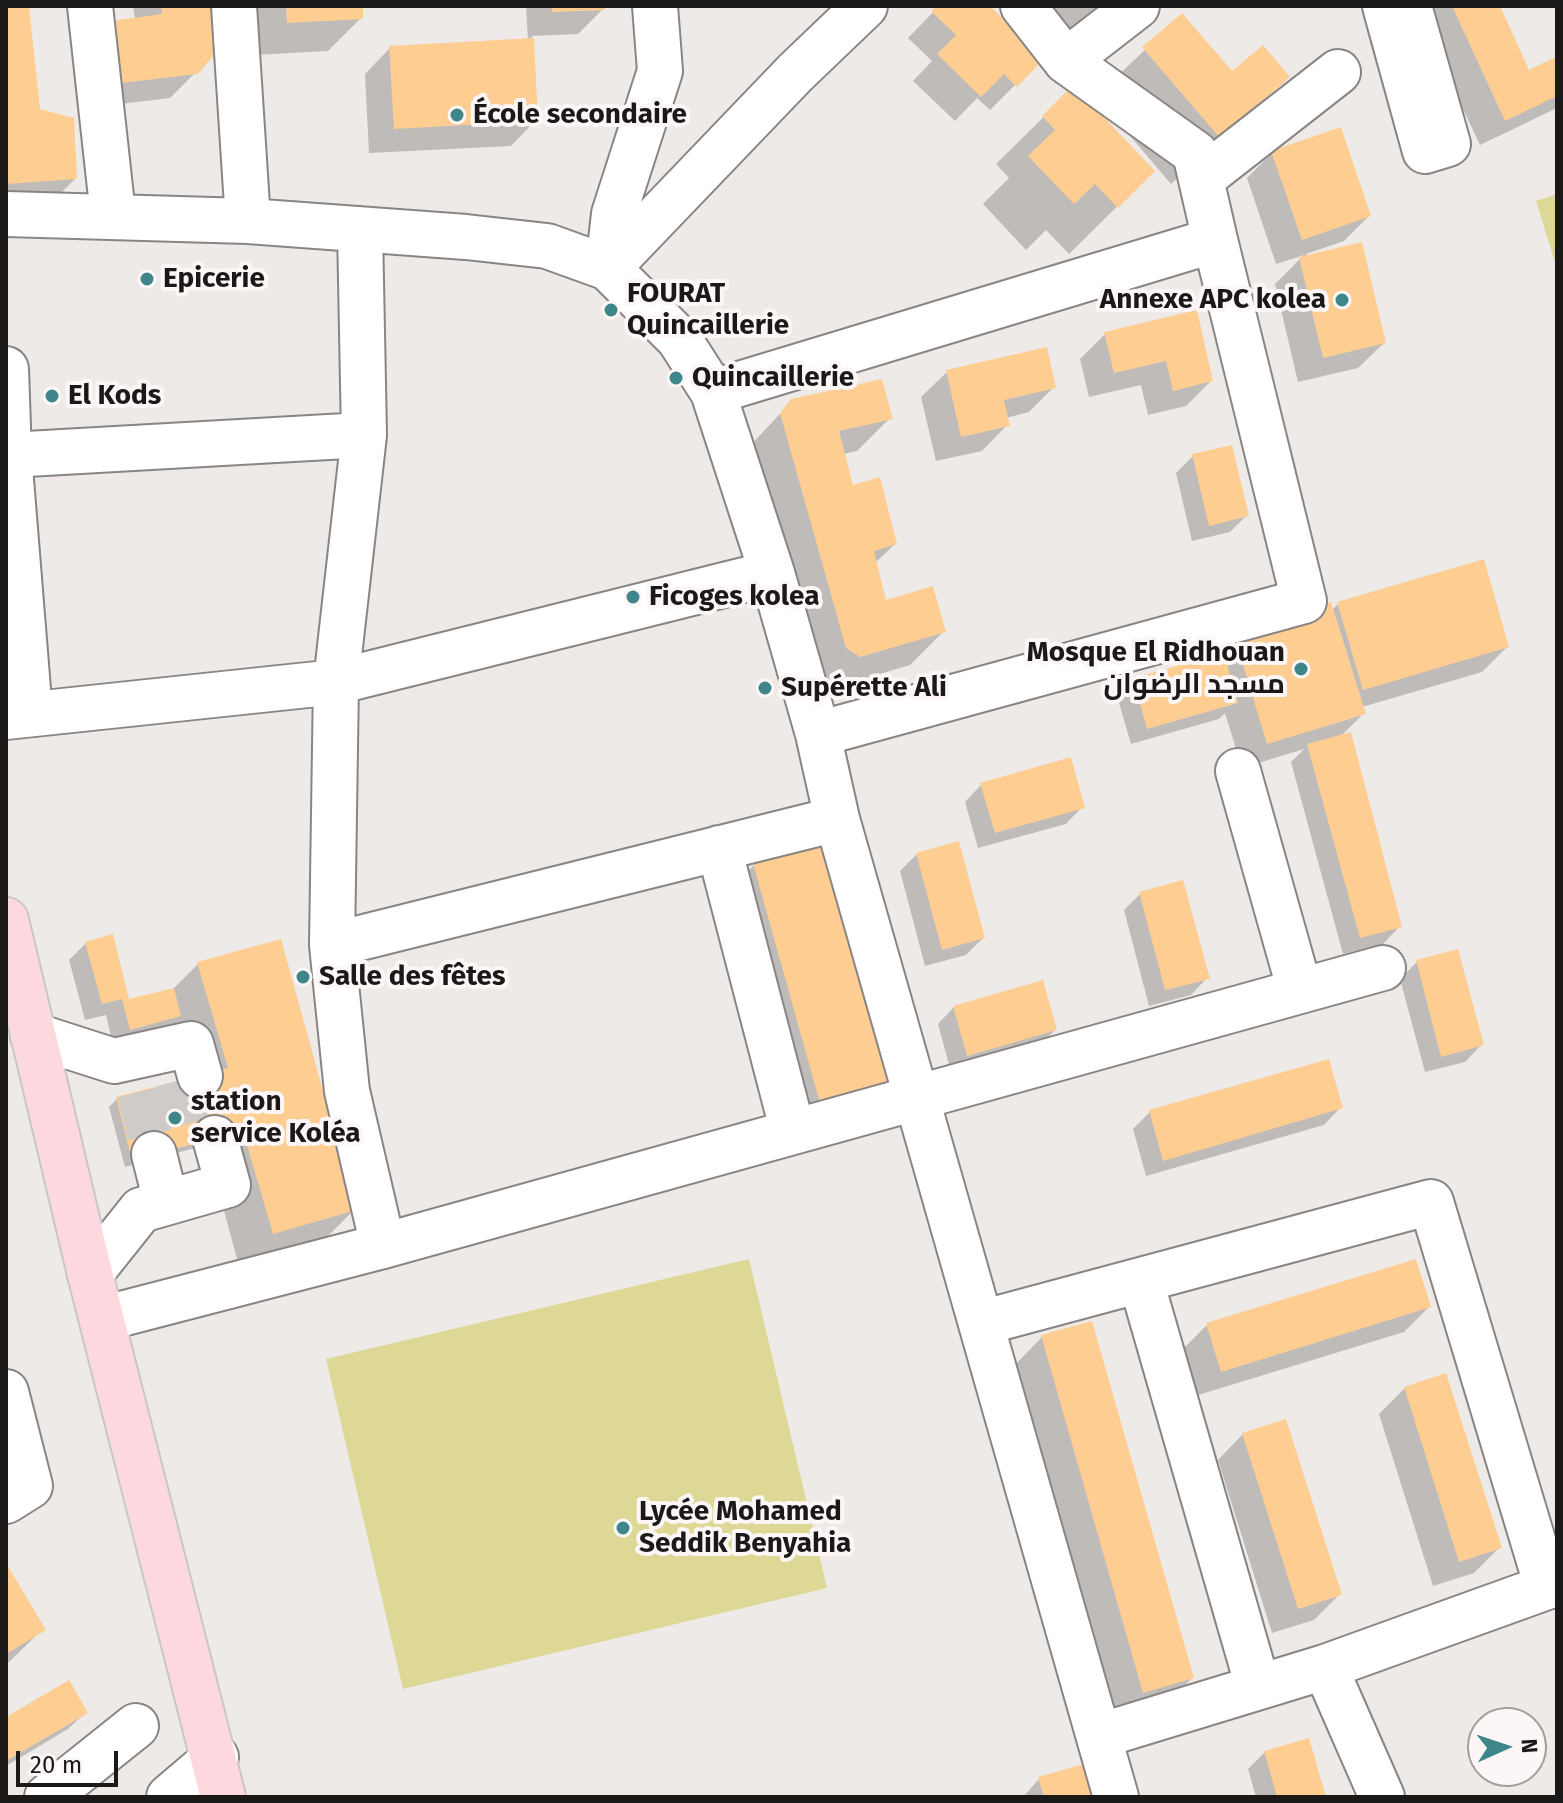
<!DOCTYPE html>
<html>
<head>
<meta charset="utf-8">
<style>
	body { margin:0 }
	#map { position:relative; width:1563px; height:1803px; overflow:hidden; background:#eeeae8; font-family:"Fira Sans",sans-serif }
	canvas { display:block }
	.frame { position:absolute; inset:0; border:8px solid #1a1918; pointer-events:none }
	.north { position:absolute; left:1467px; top:1707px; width:80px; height:80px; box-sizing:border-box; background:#fcf7f6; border:2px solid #a29e9d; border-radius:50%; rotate:87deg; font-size:22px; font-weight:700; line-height:32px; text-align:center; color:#1a1918 }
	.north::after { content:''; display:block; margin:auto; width:28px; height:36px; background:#3e8689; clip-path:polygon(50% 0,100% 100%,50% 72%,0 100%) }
	.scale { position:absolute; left:16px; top:1751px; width:102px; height:36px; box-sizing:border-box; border:4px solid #1a1918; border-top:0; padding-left:10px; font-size:24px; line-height:28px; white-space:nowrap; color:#1a1918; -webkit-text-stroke:6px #fcf7f6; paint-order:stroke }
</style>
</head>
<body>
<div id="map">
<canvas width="1563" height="1803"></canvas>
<div class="frame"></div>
<div class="north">N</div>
<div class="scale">20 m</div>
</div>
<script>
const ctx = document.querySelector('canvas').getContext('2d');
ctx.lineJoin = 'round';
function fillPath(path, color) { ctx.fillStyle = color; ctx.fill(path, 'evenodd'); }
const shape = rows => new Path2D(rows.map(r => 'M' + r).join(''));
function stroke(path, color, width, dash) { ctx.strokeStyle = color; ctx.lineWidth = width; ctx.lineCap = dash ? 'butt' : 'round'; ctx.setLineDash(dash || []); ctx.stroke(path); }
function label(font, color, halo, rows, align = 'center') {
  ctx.font = font + ' "Fira Sans",Cairo,sans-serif'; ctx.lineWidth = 8; ctx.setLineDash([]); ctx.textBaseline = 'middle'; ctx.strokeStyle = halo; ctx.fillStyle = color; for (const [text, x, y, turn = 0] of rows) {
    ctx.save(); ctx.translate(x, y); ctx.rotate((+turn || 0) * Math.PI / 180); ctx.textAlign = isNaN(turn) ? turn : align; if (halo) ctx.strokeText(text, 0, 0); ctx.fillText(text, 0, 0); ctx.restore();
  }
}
fillPath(shape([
	[1557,194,1557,269,1536,201],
	[749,1259,827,1588,403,1689,326,1359]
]), '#ded897');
fillPath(shape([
	[6,6,27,6,39,111,75,179,28,226,6,228],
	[133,6,219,6,196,72,170,98,87,108,135,20],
	[252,6,361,6,361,18,328,51,254,55],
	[526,6,603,6,603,9,578,34,532,36,536,120,511,146,369,153,365,74,390,48,528,41],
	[939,6,987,6,1041,59,990,110,977,98,955,121,913,81,932,61,908,38],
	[1022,6,1110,6,1061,50],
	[1419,6,1497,6,1528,72,1557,59,1557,108,1480,145,1416,9],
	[1181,16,1231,74,1288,76,1171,184,1096,96],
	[1073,88,1153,171,1069,254,1046,230,1026,250,983,204,1009,178,996,164],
	[1273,152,1369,216,1344,241,1306,254,1384,343,1358,368,1298,382,1275,284,1304,255,1276,264,1247,178],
	[1105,334,1211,381,1186,406,1148,415,1141,385,1089,397,1080,359],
	[947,372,1054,387,1029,412,1006,418,1007,425,982,451,936,461,921,397],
	[792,401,890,418,857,451,843,454,852,487,895,544,875,563,884,602,944,631,910,665,826,690,748,448],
	[1193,456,1247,515,1230,532,1192,541,1176,473],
	[1338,604,1507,647,1482,672,1362,707,1364,713,1340,737,1399,927,1383,944,1343,954,1291,762,1304,749,1242,768,1225,713,1219,719,1131,744,1117,696,1134,680,1209,659,1234,634,1332,610],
	[981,785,1082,807,1066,824,978,848,965,802],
	[917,854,983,938,966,955,925,966,900,871],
	[754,865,860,1114,787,1135,721,898],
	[1140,894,1207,978,1191,995,1149,1006,1124,910],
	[86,943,128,1002,172,990,198,964,354,1210,321,1243,239,1266,206,1145,125,1167,109,1107,117,1099,188,1081,172,1023,162,1032,113,1045,106,1015,85,1020,69,960],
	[1417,962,1481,1045,1465,1062,1425,1072,1400,979],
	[954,1007,1055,1030,1038,1047,951,1072,938,1024],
	[1340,1108,1324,1125,1146,1176,1133,1129,1150,1112],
	[1429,1307,1404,1332,1195,1396,1182,1350,1207,1325],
	[1042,1337,1192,1678,1159,1711,1110,1725,1009,1371],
	[1405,1388,1499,1548,1474,1573,1433,1586,1379,1414],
	[1243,1434,1339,1595,1314,1620,1272,1633,1218,1460],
	[6,1567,43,1629,6,1665],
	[85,1713,68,1729,6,1766,6,1719],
	[1265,1752,1324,1797,1256,1797,1248,1769],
	[1039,1779,1091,1797,1023,1797]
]), '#0003');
fillPath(shape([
	[6,6,29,6,40,109,74,118,77,179,6,184],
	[161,6,222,6,226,41,198,74,112,84,104,22,162,14],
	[286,6,363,6,363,19,287,23],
	[552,6,605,6,605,10,552,12],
	[937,6,990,6,1044,59,1017,87,1004,74,981,97,937,54,956,35,931,11],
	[1452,6,1500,6,1529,70,1557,56,1557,96,1505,121],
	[1182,13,1232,71,1263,45,1290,77,1220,138,1142,47],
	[534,38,538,121,394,129,389,46],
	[1073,85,1155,171,1118,208,1095,184,1074,204,1028,156,1055,130,1042,116],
	[1341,127,1371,216,1302,240,1271,151],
	[1362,242,1386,343,1323,358,1299,257],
	[1197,310,1213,381,1173,391,1166,361,1114,373,1104,332],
	[1047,347,1056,388,1004,400,1010,426,961,437,946,370],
	[882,379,893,419,839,431,853,485,880,477,897,544,874,551,886,600,933,586,946,632,860,657,846,648,780,413,791,399],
	[1232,445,1249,516,1209,526,1192,454],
	[1484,559,1509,647,1363,690,1337,602],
	[1331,602,1366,714,1267,744,1233,632],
	[1224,653,1238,703,1147,729,1133,678],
	[1351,732,1402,927,1360,938,1307,744],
	[1071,757,1085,808,995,833,980,783],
	[959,841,985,938,942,950,916,853],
	[828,842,896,1081,820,1103,753,863],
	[1183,880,1210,979,1165,990,1139,892],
	[113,934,129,999,174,988,181,1016,130,1030,122,999,102,1004,85,942],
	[281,939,356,1210,273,1234,243,1131,132,1160,116,1097,228,1068,197,962],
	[1458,949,1484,1045,1441,1057,1416,960],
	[1043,980,1057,1030,967,1056,953,1006],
	[1329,1059,1343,1108,1163,1161,1149,1110],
	[1416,1259,1431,1307,1221,1372,1206,1323],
	[1092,1321,1194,1678,1143,1693,1041,1335],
	[1446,1373,1502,1548,1459,1562,1404,1387],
	[1286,1419,1342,1595,1298,1609,1242,1433],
	[6,1563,46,1630,6,1654],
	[69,1680,88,1713,6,1761,6,1717],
	[1309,1738,1326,1797,1277,1797,1264,1751],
	[1084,1764,1093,1797,1044,1797,1038,1777]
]), '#fecd92');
stroke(shape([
	[177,1081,193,1144],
	[139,1092,154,1154]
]), '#cecbc9', 44, [44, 22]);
const minor = shape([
	[90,6,113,215],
	[234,6,248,221],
	[865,6,795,73,608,268,679,339,713,392,772,573,818,734,837,819,1116,1797],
	[1023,6,1066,61,1195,153,1215,240],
	[1385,6,1425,151,1448,144,1409,6],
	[1066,61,1137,6],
	[1201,179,1338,72],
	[6,214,248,221,466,237,547,246,608,268,614,214,660,71,655,6],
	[6,369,9,455,364,435,360,229],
	[713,392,1215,240,1304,601,818,734],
	[364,435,336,682,332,945,347,1091,383,1246],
	[6,456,9,455,30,714],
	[6,717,336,682,772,573],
	[1238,771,1300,991],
	[719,848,793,1132],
	[332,945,837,819],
	[33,1035,114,1061,191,1044,200,1076],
	[154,1154,166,1202],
	[90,1274,141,1210,228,1185,215,1138],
	[1141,1281,1258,1687],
	[102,1319,383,1246,1383,968],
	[981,1323,1431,1202,1547,1587,1325,1667],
	[6,1392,30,1486,6,1501],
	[1099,1736,1325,1667,1382,1797],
	[47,1797,136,1726],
	[169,1797,216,1757]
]);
const major = shape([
	[6,920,90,1274,223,1797]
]);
stroke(minor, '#898584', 48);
stroke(major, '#c8c8c8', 48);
stroke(minor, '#fff', 44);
stroke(major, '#fdd8de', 44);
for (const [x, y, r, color] of [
	[457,115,8,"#3e8689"],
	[147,279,8,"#3e8689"],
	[1342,300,8,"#3e8689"],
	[611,310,8,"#3e8689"],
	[676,378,8,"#3e8689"],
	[52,396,8,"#3e8689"],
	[633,597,8,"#3e8689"],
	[1301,669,8,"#3e8689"],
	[765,688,8,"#3e8689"],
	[303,977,8,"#3e8689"],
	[175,1118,8,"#3e8689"],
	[623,1528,8,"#3e8689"]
]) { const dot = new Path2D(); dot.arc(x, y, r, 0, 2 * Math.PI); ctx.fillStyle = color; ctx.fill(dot); stroke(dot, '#fcf7f6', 3); }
label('bold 28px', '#1a1918', '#fcf7f6', [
	["École secondaire",473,115],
	["Epicerie",163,279],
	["FOURAT",627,294],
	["Quincaillerie",627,326],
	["Annexe APC kolea",1326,300,"right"],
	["Quincaillerie",692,378],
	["El Kods",68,396],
	["Ficoges kolea",649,597],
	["Mosque El Ridhouan",1285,653,"right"],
	["مسجد الرضوان",1285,685,"right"],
	["Supérette Ali",781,688],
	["Salle des fêtes",319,977],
	["station",191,1102],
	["service Koléa",191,1134],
	["Lycée Mohamed",639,1512],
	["Seddik Benyahia",639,1544]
], 'left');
</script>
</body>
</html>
